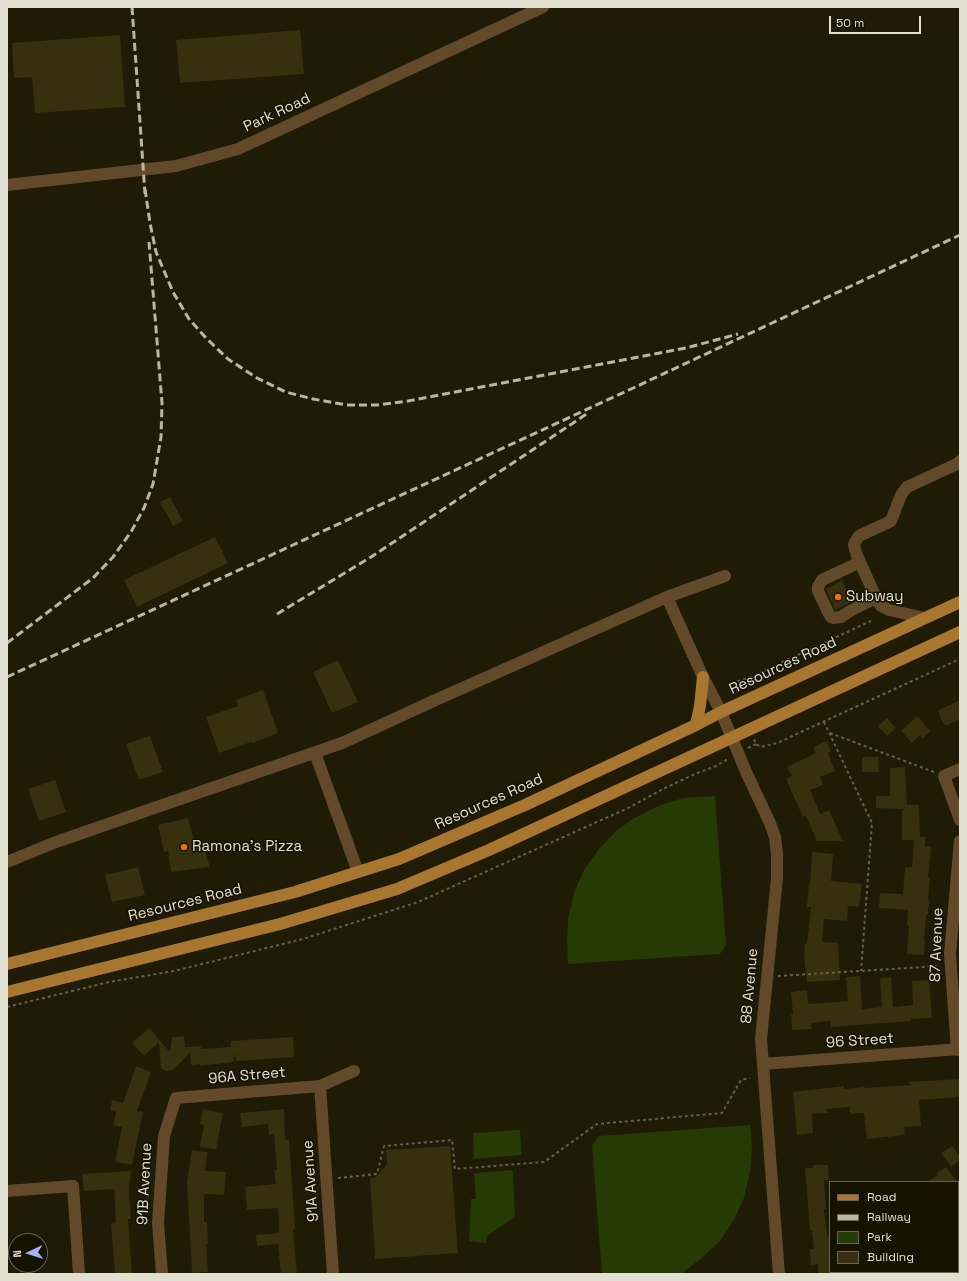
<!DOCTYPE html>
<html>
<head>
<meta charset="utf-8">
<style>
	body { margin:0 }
	#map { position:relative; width:967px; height:1281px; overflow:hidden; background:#1f1b04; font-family:"Space Grotesk",sans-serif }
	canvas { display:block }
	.frame { position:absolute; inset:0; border:8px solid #e2e0d1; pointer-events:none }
	.legend { position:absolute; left:829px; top:1181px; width:130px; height:92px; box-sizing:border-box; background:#161200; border:1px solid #686454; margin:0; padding:5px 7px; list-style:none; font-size:12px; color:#e2e0d1 }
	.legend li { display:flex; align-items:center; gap:8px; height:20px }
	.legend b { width:20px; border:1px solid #686454 }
	.north { position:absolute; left:8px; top:1233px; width:40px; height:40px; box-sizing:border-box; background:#161200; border:1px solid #686454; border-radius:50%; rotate:266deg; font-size:11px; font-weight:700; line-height:16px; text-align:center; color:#e2e0d1 }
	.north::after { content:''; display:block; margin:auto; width:14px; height:18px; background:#a6b1fc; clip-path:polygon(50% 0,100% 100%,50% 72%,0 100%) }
	.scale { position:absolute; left:829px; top:16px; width:92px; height:18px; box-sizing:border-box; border:2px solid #e2e0d1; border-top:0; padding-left:5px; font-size:12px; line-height:14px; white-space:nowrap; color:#e2e0d1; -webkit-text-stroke:3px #161200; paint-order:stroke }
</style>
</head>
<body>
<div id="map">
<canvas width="967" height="1281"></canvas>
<div class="frame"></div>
<ul class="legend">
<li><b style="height:5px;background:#a9762f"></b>Road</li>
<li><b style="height:5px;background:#b9b6a6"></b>Railway</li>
<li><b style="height:11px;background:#253a04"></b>Park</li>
<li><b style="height:11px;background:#36300e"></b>Building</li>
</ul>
<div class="north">N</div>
<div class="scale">50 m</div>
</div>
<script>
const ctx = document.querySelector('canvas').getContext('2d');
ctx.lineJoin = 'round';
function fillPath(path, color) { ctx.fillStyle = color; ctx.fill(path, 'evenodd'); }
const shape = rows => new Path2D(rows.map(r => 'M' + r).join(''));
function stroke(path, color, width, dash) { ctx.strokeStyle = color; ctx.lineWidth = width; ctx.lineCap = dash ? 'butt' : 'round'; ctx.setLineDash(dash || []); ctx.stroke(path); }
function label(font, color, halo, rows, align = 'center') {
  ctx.font = font + ' "Space Grotesk",sans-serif'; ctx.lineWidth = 3; ctx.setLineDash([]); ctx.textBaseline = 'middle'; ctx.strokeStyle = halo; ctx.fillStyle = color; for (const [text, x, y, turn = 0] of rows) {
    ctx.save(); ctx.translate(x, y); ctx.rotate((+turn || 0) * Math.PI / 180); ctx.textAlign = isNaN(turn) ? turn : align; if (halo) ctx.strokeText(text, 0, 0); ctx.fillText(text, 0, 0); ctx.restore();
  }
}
fillPath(shape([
	[715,796,726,945,720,954,568,964,567,942,568,919,574,892,584,870,598,850,616,831,634,818,658,806,683,798],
	[750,1125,752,1148,750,1171,744,1198,734,1220,721,1240,702,1258,681,1274,602,1274,592,1145,599,1136],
	[520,1130,522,1155,474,1159,473,1133],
	[513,1170,515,1217,487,1236,486,1243,469,1241,471,1199,476,1199,474,1173]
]), '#253a04');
fillPath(shape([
	[300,30,304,74,180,83,176,40],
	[120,35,125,107,35,113,32,77,14,78,12,43],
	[170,497,183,521,173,526,160,502],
	[215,537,228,563,137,607,124,580],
	[842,580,851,602,835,610,826,589],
	[338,660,358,702,332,713,313,672],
	[263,690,278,733,253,743,251,742,219,753,206,717,238,706,236,700],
	[960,700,960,719,945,726,939,714,939,710],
	[917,716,930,731,923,738,920,735,912,743,901,731],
	[887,718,896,728,887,736,878,726],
	[150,736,163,772,139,780,126,744],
	[827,741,831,752,828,753,835,771,820,777,823,785,810,790,820,814,829,810,843,841,817,841,806,816,803,817,786,779,792,776,787,767,816,753,813,747],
	[862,757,878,757,879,772,862,772],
	[905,767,907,805,919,805,920,837,925,837,925,846,931,847,928,878,930,878,928,901,929,901,928,915,926,915,924,941,925,941,924,955,907,954,909,926,907,926,908,910,879,908,880,893,903,894,905,867,912,867,914,840,902,840,902,809,876,808,876,796,890,796,890,768],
	[55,780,66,812,39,821,28,789],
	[188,818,195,844,203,843,210,867,171,872,168,851,164,852,158,825],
	[812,852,833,854,831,881,862,884,859,907,848,906,847,921,824,919,822,942,838,943,840,980,807,982,804,956,805,944,807,944,811,907,807,907,809,883,810,884],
	[138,867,145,895,112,902,105,875],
	[860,976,862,1009,882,1007,880,978,891,977,893,1007,913,1005,912,981,929,980,932,1018,911,1019,911,1021,831,1027,831,1021,811,1023,812,1029,792,1030,791,1014,793,1014,791,992,807,990,808,1003,810,1004,848,1001,846,977],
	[149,1028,170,1052,172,1037,184,1036,185,1047,201,1046,201,1049,231,1047,231,1041,293,1037,294,1057,236,1061,235,1053,233,1062,200,1066,200,1064,191,1065,190,1053,173,1070,165,1071,161,1068,159,1042,144,1056,132,1043],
	[136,1066,151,1072,137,1111,143,1112,132,1165,115,1162,122,1127,113,1125,116,1112,110,1110,112,1100,123,1103],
	[960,1079,960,1097,919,1100,921,1126,904,1127,905,1135,867,1139,864,1113,850,1114,850,1107,826,1109,827,1113,812,1114,813,1133,797,1135,793,1092,844,1086,844,1089,864,1087,864,1088,910,1085,909,1082],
	[203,1109,223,1113,216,1149,200,1147,204,1125,200,1124],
	[284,1109,285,1140,289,1140,295,1229,293,1229,297,1274,281,1274,278,1244,257,1246,256,1235,279,1233,278,1208,247,1210,245,1187,276,1184,274,1170,277,1170,274,1134,269,1135,268,1124,242,1127,240,1113],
	[450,1146,458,1253,375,1259,370,1178,375,1178,387,1164,386,1150],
	[952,1146,960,1156,960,1160,951,1167,941,1153],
	[192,1150,207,1152,205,1171,226,1172,224,1195,204,1194,204,1222,207,1222,208,1244,206,1244,208,1272,192,1273,187,1182],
	[813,1165,828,1165,829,1180,824,1180,826,1209,824,1209,827,1237,830,1236,830,1274,818,1274,818,1264,811,1265,810,1249,814,1249,812,1230,810,1231,805,1168,813,1168],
	[946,1167,957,1182,928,1182,938,1175,937,1173],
	[131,1171,129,1190,131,1219,128,1219,132,1274,115,1274,111,1224,116,1223,114,1189,84,1191,82,1174]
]), '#36300e');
stroke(shape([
	[738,691,735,682,746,679,871,621],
	[824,722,872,823,861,971],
	[830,733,934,772],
	[754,739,756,744,761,747,777,743,960,659],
	[748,748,756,744],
	[778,976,940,966],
	[7,1007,109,982,174,971,303,939,418,902,626,809,665,788,695,774,716,766,728,759],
	[338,1178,377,1174,384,1146,452,1140,455,1169,544,1162,597,1124,722,1113,741,1080,750,1078]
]), '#64614d', 2, [3, 3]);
stroke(shape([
	[7,185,176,166,238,149,543,7],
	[860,562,822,580,818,587,818,591,829,614,831,617,833,618,841,617,850,611,876,598],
	[667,597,703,677,721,712,747,774,770,823,775,837,777,854,777,878,761,1039,779,1274],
	[925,618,889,610,881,606,876,598,856,553,854,545,855,542,859,536,891,521,901,495,907,487,957,464,960,461],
	[315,753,358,872],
	[960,769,944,776,960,820],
	[7,862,56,842,342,743,440,698,667,597,725,576],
	[957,1050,950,954,960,841],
	[763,1064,960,1049],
	[320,1086,333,1274],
	[7,1191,73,1186,79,1274],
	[162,1274,158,1223,164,1136,176,1098,320,1086,354,1071]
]), '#62492a', 12);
stroke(shape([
	[696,725,700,706,703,677],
	[7,964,295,892,399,859,525,805,696,725,721,712,960,602],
	[7,992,280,924,397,889,489,850,960,632]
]), '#a9762f', 12);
stroke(shape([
	[132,7,145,194],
	[145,189,150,223,156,252,173,292,189,319,206,338,228,359,257,378,286,392,313,399,347,405,377,405,408,401,686,348,738,334],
	[277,614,371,557,561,431,588,413],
	[7,643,93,578,113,557,131,532,144,508,153,484,161,437,162,403,149,242],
	[7,677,631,389,960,235]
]), '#b9b6a6', 3, [8, 4]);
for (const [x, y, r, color] of [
	[838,597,4,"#e8710a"],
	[184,847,4,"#e8710a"]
]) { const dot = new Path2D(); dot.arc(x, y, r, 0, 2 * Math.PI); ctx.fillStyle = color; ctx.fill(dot); stroke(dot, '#161200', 1.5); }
label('15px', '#e2e0d1', '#161200', [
	["Park Road",277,113,-25],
	["Resources Road",783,666,-25],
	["Resources Road",489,802,-24],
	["Resources Road",185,903,-14],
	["87 Avenue",937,945,-88],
	["88 Avenue",750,986,-85],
	["96 Street",860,1041,-4],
	["96A Street",247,1076,-5],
	["91A Avenue",311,1181,-94],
	["91B Avenue",145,1184,-87]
]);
label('15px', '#e2e0d1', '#161200', [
	["Subway",846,597],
	["Ramona's Pizza",192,847]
], 'left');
</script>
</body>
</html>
